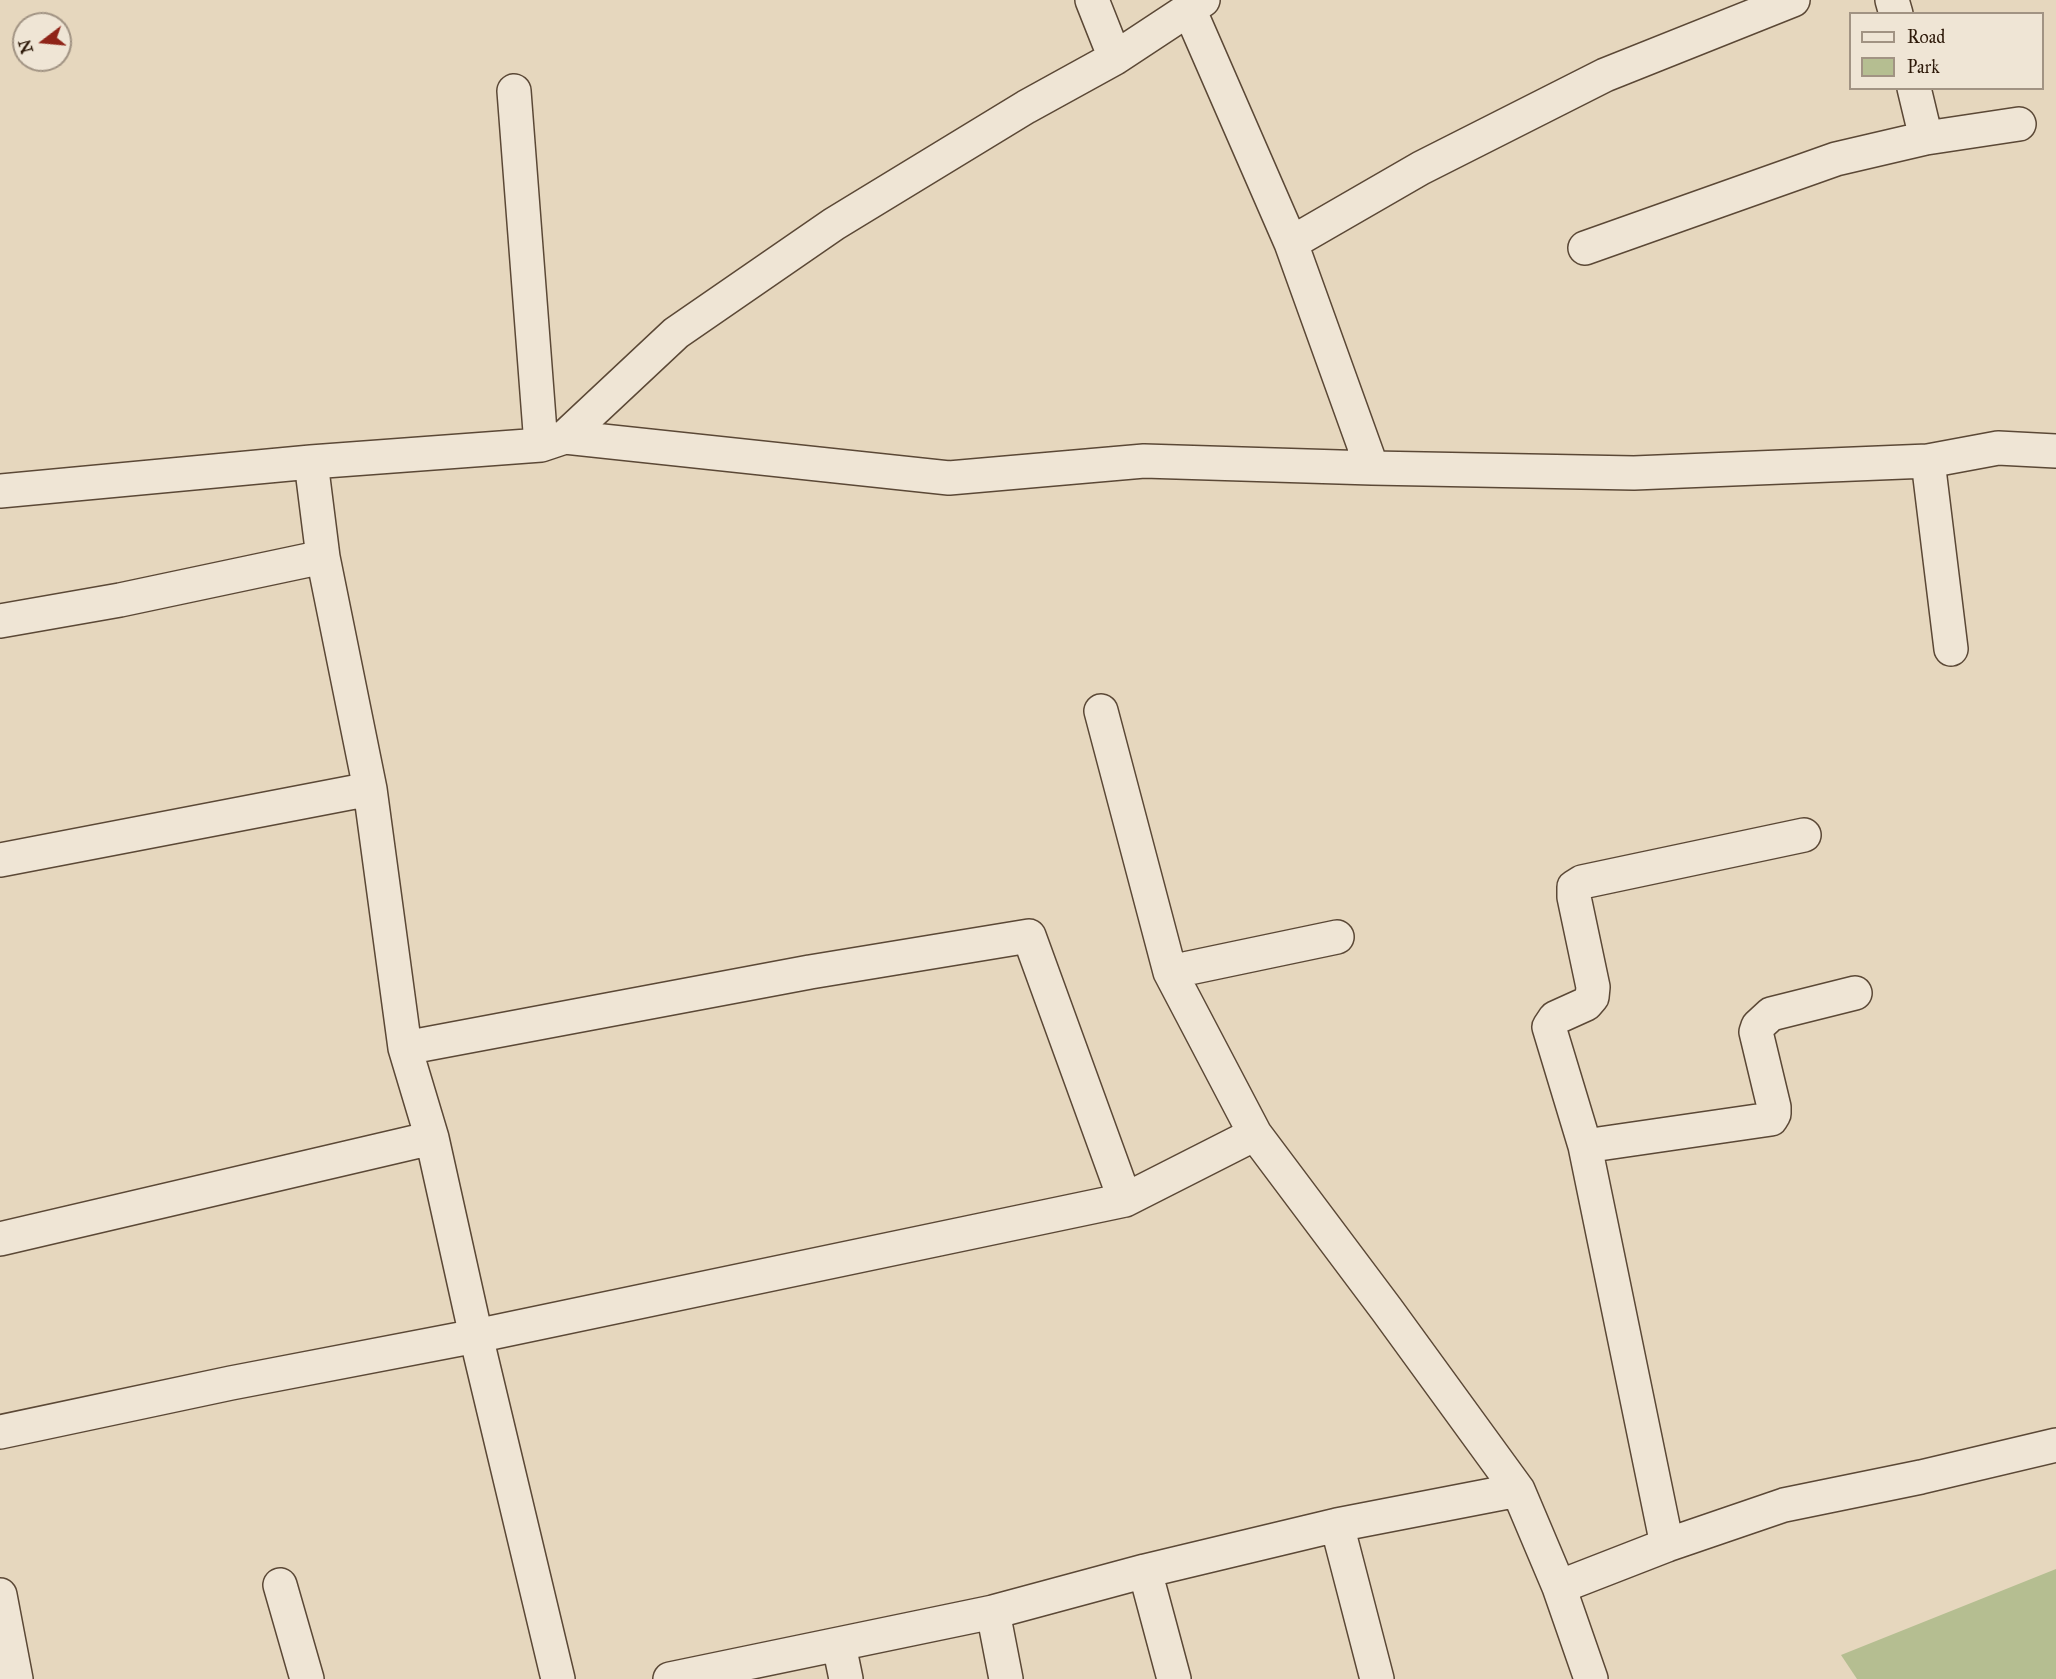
<!DOCTYPE html>
<html>
<head>
<meta charset="utf-8">
<style>
	body { margin:0 }
	#map { position:relative; width:2056px; height:1679px; overflow:hidden; background:#e6d7be; font-family:"IM FELL Great Primer",serif }
	canvas { display:block }
	.legend { position:absolute; left:1849px; top:12px; width:195px; height:78px; box-sizing:border-box; background:#efe5d5; border:2px solid #a19383; margin:0; padding:8px 10px; list-style:none; font-size:18px; color:#2d1909 }
	.legend li { display:flex; align-items:center; gap:12px; height:30px }
	.legend b { width:30px; border:2px solid #a19383 }
	.north { position:absolute; left:12px; top:12px; width:60px; height:60px; box-sizing:border-box; background:#efe5d5; border:2px solid #a19383; border-radius:50%; rotate:254deg; font-size:16px; font-weight:700; line-height:24px; text-align:center; color:#2d1909 }
	.north::after { content:''; display:block; margin:auto; width:21px; height:27px; background:#8f2418; clip-path:polygon(50% 0,100% 100%,50% 72%,0 100%) }
</style>
</head>
<body>
<div id="map">
<canvas width="2056" height="1679"></canvas>
<ul class="legend">
<li><b style="height:8px;background:#efe5d5"></b>Road</li>
<li><b style="height:16px;background:#b5be91"></b>Park</li>
</ul>
<div class="north">N</div>
</div>
<script>
const ctx = document.querySelector('canvas').getContext('2d');
ctx.lineJoin = 'round';
function fillPath(path, color) { ctx.fillStyle = color; ctx.fill(path, 'evenodd'); }
const shape = rows => new Path2D(rows.map(r => 'M' + r).join(''));
function stroke(path, color, width, dash) { ctx.strokeStyle = color; ctx.lineWidth = width; ctx.lineCap = dash ? 'butt' : 'round'; ctx.setLineDash(dash || []); ctx.stroke(path); }
fillPath(shape([
	[2056,1569,2056,1679,1857,1679,1841,1655]
]), '#b5be91');
const minor = shape([
	[1092,0,1115,58],
	[1892,0,1896,14],
	[1189,9,1291,243,1372,468],
	[1914,88,1926,138],
	[514,91,541,445],
	[1291,243,1421,168,1605,75,1793,0],
	[1585,248,1836,159,1926,138,2019,124],
	[565,437,676,333,834,224,1026,107,1115,58,1203,0],
	[1928,461,1951,649],
	[311,462,323,557,370,789,405,1048,432,1138,476,1336,558,1679],
	[0,491,311,462,541,445,565,437,949,478,1144,461,1372,468,1634,473,1928,461,1998,448,2056,451],
	[0,621,120,600,323,557],
	[1101,711,1170,972,1255,1134,1387,1310,1518,1490,1559,1587,1667,1545,1784,1505,1921,1477,2056,1445],
	[0,860,370,789],
	[1170,972,1337,937],
	[405,1048,810,972,1029,936,1125,1200],
	[1585,1146,1771,1119,1774,1114,1774,1107,1756,1032,1758,1026,1771,1014,1855,993],
	[0,1239,432,1138],
	[0,1432,231,1383,476,1336,1125,1200,1255,1134],
	[1337,1525,1377,1679],
	[1667,1545,1585,1146,1549,1027,1555,1018,1586,1004,1592,997,1593,987,1574,897,1574,887,1582,882,1804,835],
	[1145,1571,1174,1679],
	[280,1585,307,1679],
	[1559,1587,1591,1679],
	[0,1595,16,1679],
	[993,1612,1006,1679],
	[839,1645,846,1679],
	[670,1679,993,1612,1145,1571,1337,1525,1518,1490]
]);
stroke(minor, '#5b4836', 36);
stroke(minor, '#efe5d5', 33);
</script>
</body>
</html>
